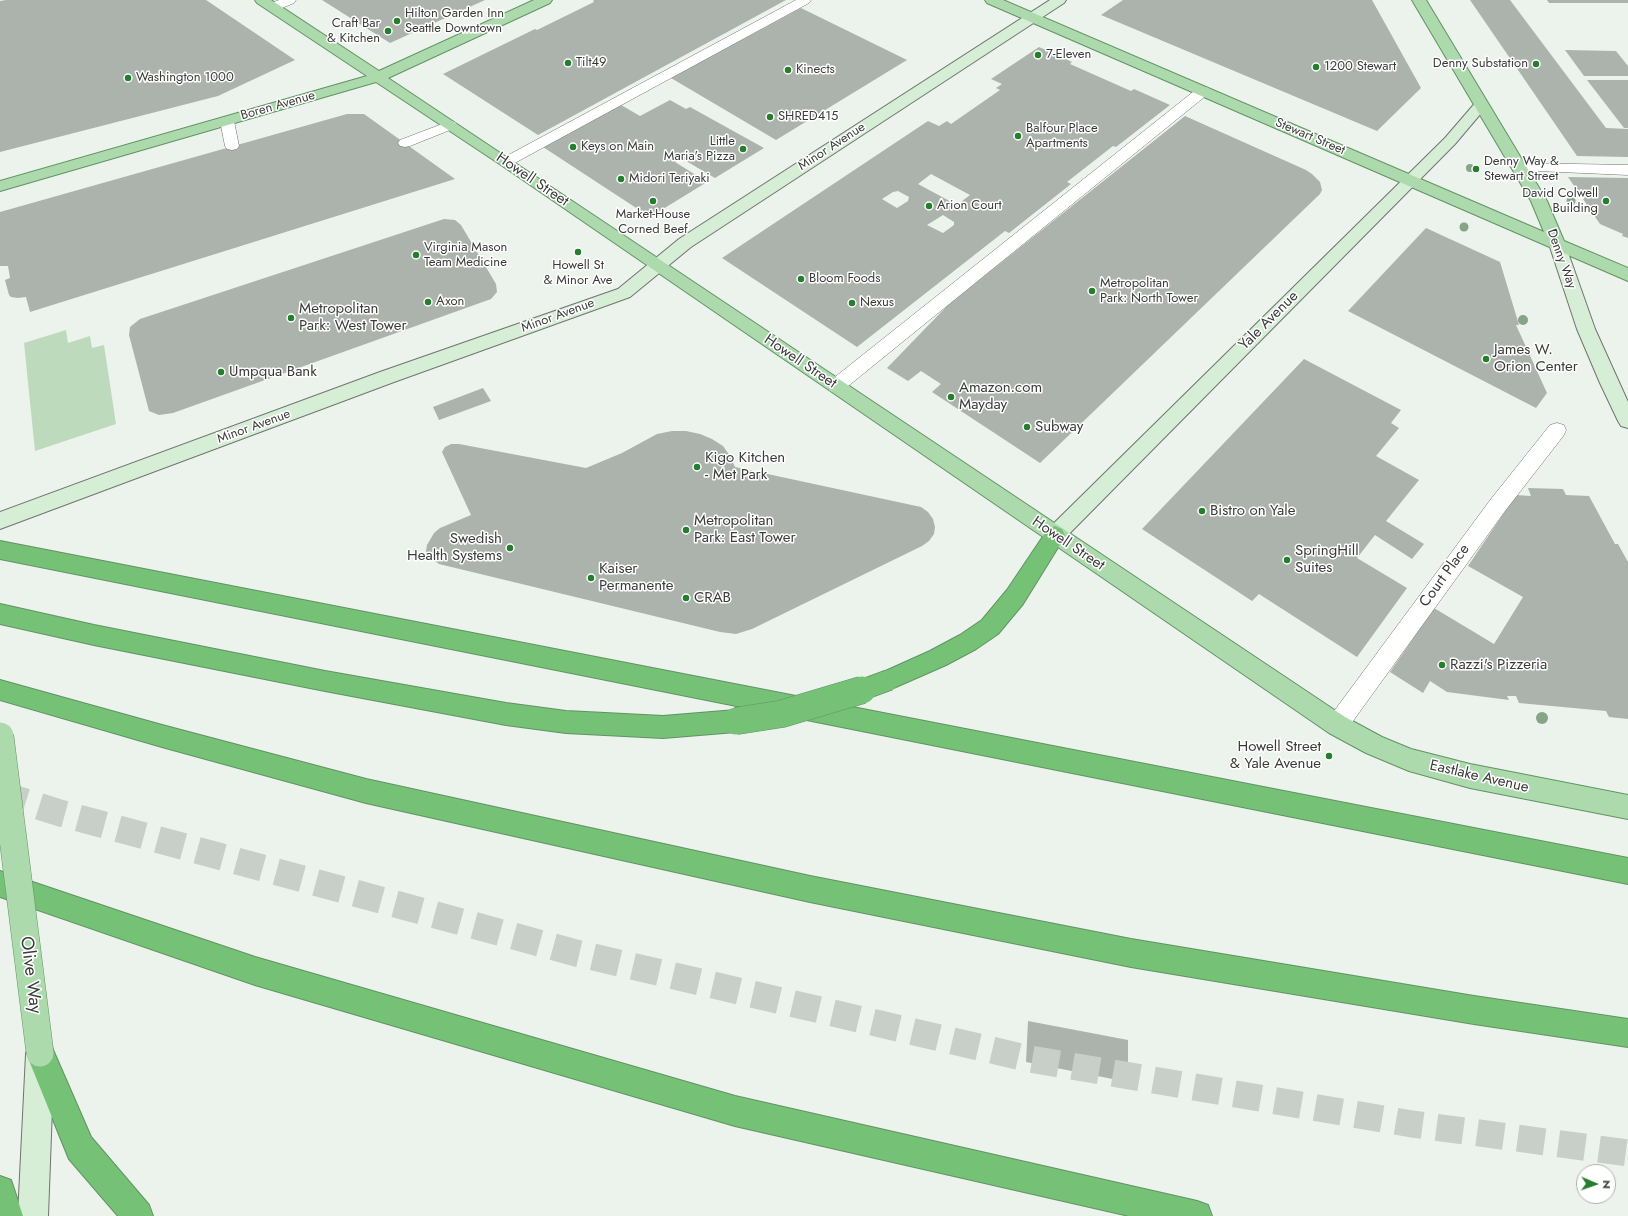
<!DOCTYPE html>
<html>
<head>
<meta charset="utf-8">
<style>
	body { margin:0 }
	#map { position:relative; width:1628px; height:1216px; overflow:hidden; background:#ecf2ec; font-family:Jost,sans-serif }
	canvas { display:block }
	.north { position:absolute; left:1576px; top:1164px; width:40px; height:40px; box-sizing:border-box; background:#fff; border:1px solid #b0b1b0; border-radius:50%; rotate:92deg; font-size:11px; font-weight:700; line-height:16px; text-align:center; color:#3a3c3a }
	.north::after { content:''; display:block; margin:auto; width:14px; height:18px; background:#247e2d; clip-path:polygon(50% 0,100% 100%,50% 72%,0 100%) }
</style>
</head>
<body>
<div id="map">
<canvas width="1628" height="1216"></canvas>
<div class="north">N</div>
</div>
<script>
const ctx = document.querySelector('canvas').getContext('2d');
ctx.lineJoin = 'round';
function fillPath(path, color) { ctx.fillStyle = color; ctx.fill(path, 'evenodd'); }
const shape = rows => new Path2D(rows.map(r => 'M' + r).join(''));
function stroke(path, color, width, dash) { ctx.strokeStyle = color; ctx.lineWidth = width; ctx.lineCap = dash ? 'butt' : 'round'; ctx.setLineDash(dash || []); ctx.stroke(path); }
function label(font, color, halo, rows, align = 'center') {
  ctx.font = font + ' Jost,sans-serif'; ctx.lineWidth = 3; ctx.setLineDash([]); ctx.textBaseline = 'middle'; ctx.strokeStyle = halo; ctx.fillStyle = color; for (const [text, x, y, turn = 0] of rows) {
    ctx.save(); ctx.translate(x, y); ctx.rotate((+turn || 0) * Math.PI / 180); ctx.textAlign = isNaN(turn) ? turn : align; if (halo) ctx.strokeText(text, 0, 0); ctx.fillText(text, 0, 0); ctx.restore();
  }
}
fillPath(shape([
	[66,330,68,343,90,336,92,348,104,345,116,424,35,451,24,343]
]), '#bddbbc');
fillPath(shape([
	[6,0,206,0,295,60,218,96,0,152,0,1],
	[322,0,485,0,390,43],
	[594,0,786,0,538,135,443,74,535,29,537,30,594,2,593,1],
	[1123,0,1372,0,1421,88,1377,131,1101,15],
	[1470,0,1510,0,1606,128,1628,129,1628,157,1577,156],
	[1547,0,1628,0,1628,3,1549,3],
	[801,8,907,60,776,140,671,78],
	[1039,47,1072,62,1070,64,1131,91,1134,89,1170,105,1116,147,1113,146,1067,182,1071,184,1009,233,1005,231,857,347,722,258,928,121,939,126,947,121,951,124,1000,90,996,88,1002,84,991,79],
	[931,174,970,195,957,205,918,184],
	[898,191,909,197,908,201,897,208,882,199,893,192],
	[943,215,954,222,954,225,943,233,927,225],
	[1565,50,1616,51,1628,66,1628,76,1584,76],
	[1587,80,1628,80,1628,128,1624,128],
	[670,100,686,109,690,107,764,148,715,178,681,158,675,162,707,182,650,217,543,147,621,105,640,116],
	[347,114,364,114,455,179,30,312,26,297,18,298,11,297,9,295,5,280,10,278,8,266,0,266,0,212],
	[1185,116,1306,170,1312,174,1320,182,1322,190,1320,194,1040,463,932,392,941,384,921,371,908,381,887,368,949,304],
	[1568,177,1628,178,1628,238,1622,236,1623,234,1600,224],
	[444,219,455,220,461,225,496,284,497,292,491,299,173,413,159,415,149,411,129,335,130,327,140,319],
	[1426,228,1500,262,1519,325,1516,325,1547,393,1536,408,1348,311],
	[1304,359,1401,410,1391,423,1399,428,1376,456,1419,480,1386,521,1424,544,1412,559,1375,535,1357,558,1407,588,1357,657,1259,594,1252,601,1142,529],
	[483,388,491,401,439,420,433,407],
	[672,431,686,431,700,434,712,439,723,446,730,456,735,467,921,507,928,512,933,519,935,527,934,534,929,541,922,546,752,629,736,634,720,632,439,564,429,557,426,551,427,545,434,533,440,528,471,515,442,452,445,447,451,444,459,444,586,468,622,453,657,434],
	[1528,488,1563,489,1566,495,1589,496,1615,544,1618,544,1628,562,1628,719,1609,717,1606,711,1519,703,1516,696,1507,696,1509,700,1447,692,1430,681,1423,693,1390,672,1434,608,1494,644,1523,597,1468,566,1516,495,1531,496],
	[1028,1021,1128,1040,1128,1082,1026,1062]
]), '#acb2ac');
stroke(shape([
	[0,794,60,813,576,953,1030,1059,1412,1124,1628,1153]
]), '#c8cec8', 27, [27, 14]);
const lane = shape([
	[279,0,296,0,294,3,277,10,269,10,267,7,269,4,279,0],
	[796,0,811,0,809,3,511,165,506,166,501,165,499,162,501,159,796,0],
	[1203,87,1208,88,1210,91,1208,94,842,391,836,393,830,391,827,386,830,381,1198,88,1203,87],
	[227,117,232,118,234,121,239,146,237,149,232,150,227,149,225,146,220,121,222,118,227,117],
	[450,121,455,122,457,125,455,128,410,146,405,147,400,146,398,143,400,140,450,121],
	[1519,163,1628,165,1628,175,1514,170,1512,167,1514,164,1519,163],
	[1557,423,1564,425,1566,430,1564,435,1505,511,1345,732,1337,735,1329,732,1326,725,1329,718,1491,499,1550,425,1557,423]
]);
const secondary = shape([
	[1050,0,1066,0,1064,3,691,247,630,297,394,382,0,529,0,512,380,372,618,289,679,239,1050,0],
	[1481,101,1486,102,1488,105,1455,144,1062,541,1055,544,1048,541,1045,535,1048,529,1445,138,1476,102,1481,101],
	[1557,239,1563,240,1565,244,1595,329,1628,402,1628,428,1621,426,1618,421,1600,383,1577,329,1549,244,1551,240,1557,239],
	[40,1040,50,1044,54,1054,48,1216,18,1216,26,1054,30,1044,40,1040]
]);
const primary = shape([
	[255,0,271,0,379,71,534,0,552,0,550,3,388,78,1345,717,1382,737,1411,749,1470,764,1628,795,1628,819,1470,788,1409,771,1366,753,1329,733,501,165,376,82,0,191,0,181,367,76,257,3,255,0],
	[985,0,1003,0,1544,232,1531,201,1412,0,1426,0,1547,201,1564,241,1628,268,1628,281,987,3,985,0]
]);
const highway = shape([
	[1055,526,1062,529,1065,535,1062,541,1023,604,998,634,976,649,946,665,889,690,881,687,877,680,881,673,930,651,960,635,982,620,1007,590,1048,529,1055,526],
	[0,541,1628,858,1628,884,0,559,0,541],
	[0,604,94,625,325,671,506,703,566,711,663,716,736,710,744,713,748,721,744,729,736,732,663,738,566,733,506,725,325,691,94,645,0,624,0,604],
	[0,680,162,725,366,779,810,876,1131,939,1474,996,1628,1019,1628,1047,1474,1024,1131,967,810,902,366,803,162,747,0,700,0,680],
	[0,871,255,957,735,1096,1197,1201,1208,1205,1212,1216,1129,1216,735,1126,255,985,0,897,0,871],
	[40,1039,50,1043,91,1137,149,1205,153,1216,118,1216,69,1159,26,1053,30,1043,40,1039],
	[0,1176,11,1180,23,1216,0,1216,0,1176]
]);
stroke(lane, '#6f746f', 1);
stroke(secondary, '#6f746f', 2);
stroke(primary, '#609362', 2);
stroke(highway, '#609362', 2);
fillPath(lane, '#fff');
fillPath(secondary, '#d6edd6');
fillPath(primary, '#acdaad');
fillPath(highway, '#75c277');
const primaryBridge = shape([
	[0,736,40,1053]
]);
const highwayBridgeFar1 = shape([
	[859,691,889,680]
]);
const highwayBridge = shape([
	[736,721,781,714,862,690]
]);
stroke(primaryBridge, '#609362', 28, []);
stroke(highwayBridgeFar1, '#609362', 22, []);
stroke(highwayBridge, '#609362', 28, []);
stroke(primaryBridge, '#acdaad', 27);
stroke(highwayBridgeFar1, '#75c277', 20);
stroke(highwayBridge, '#75c277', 27);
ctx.fillStyle = '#87a388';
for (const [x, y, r] of [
	[1470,168,4],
	[1571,201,4.5],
	[1464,227,4.5],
	[1523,320,5],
	[1542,718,6]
]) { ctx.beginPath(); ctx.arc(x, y, r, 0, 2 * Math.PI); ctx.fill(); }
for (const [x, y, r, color] of [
	[397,21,4,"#247e2d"],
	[388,31,4,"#247e2d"],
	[1038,55,4,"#247e2d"],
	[568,63,4,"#247e2d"],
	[1536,64,4,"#247e2d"],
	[1316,67,4,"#247e2d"],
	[788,70,4,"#247e2d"],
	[128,78,4,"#247e2d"],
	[770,117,4,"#247e2d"],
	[1018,136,4,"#247e2d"],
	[573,147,4,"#247e2d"],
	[743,149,4,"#247e2d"],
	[1476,169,4,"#247e2d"],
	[621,179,4,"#247e2d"],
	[653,201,4,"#247e2d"],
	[1606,201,4,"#247e2d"],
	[929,206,4,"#247e2d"],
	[578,252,4,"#247e2d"],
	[416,255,4,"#247e2d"],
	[801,279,4,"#247e2d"],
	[1092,291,4,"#247e2d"],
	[428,302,4,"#247e2d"],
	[852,303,4,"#247e2d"],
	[291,318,4,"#247e2d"],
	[1486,359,4,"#247e2d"],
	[221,372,4,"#247e2d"],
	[951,397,4,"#247e2d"],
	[1027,427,4,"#247e2d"],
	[697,467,4,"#247e2d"],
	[1202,511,4,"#247e2d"],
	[686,530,4,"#247e2d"],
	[510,548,4,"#247e2d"],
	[1287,560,4,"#247e2d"],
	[591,578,4,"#247e2d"],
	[686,598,4,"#247e2d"],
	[1442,665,4,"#247e2d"],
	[1329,756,4,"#247e2d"]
]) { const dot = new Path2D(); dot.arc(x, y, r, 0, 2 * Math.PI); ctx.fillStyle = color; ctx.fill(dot); stroke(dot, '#fff', 1.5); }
label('13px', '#3a3c3a', '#fff', [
	["Hilton Garden Inn",405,14],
	["Seattle Downtown",405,29],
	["Craft Bar",380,24,"right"],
	["& Kitchen",380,39,"right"],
	["7-Eleven",1046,55],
	["Tilt49",576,63],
	["Denny Substation",1528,64,"right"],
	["1200 Stewart",1324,67],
	["Kinects",796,70],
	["Washington 1000",136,78],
	["SHRED415",778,117],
	["Balfour Place",1026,129],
	["Apartments",1026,144],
	["Little",735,142,"right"],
	["Maria's Pizza",735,157,"right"],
	["Keys on Main",581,147],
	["Denny Way &",1484,162],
	["Stewart Street",1484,177],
	["Midori Teriyaki",629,179],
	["David Colwell",1598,194,"right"],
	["Building",1598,209,"right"],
	["Arion Court",937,206],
	["Market-House",653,215,"center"],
	["Corned Beef",653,230,"center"],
	["Virginia Mason",424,248],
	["Team Medicine",424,263],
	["Howell St",578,266,"center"],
	["& Minor Ave",578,281,"center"],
	["Bloom Foods",809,279],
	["Metropolitan",1100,284],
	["Park: North Tower",1100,299],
	["Axon",436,302],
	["Nexus",860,303]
], 'left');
label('13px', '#3a3c3a', '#fff', [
	["Boren Avenue",278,106,-16],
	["Stewart Street",1310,137,23],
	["Minor Avenue",832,147,-33],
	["Denny Way",1561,259,70],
	["Minor Avenue",558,316,-20],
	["Minor Avenue",254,427,-20]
]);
label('15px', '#3a3c3a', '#fff', [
	["Howell Street",532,180,34],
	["Yale Avenue",1269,321,-45],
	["Howell Street",800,362,34],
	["Howell Street",1068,544,34],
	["Court Place",1445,576,-54],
	["Eastlake Avenue",1479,777,13]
]);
label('15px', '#3a3c3a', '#fff', [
	["Metropolitan",299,309],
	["Park: West Tower",299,326],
	["James W.",1494,350],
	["Orion Center",1494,367],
	["Umpqua Bank",229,372],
	["Amazon.com",959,388],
	["Mayday",959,405],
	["Subway",1035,427],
	["Kigo Kitchen",705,458],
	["- Met Park",705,475],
	["Bistro on Yale",1210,511],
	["Metropolitan",694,521],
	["Park: East Tower",694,538],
	["Swedish",502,539,"right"],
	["Health Systems",502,556,"right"],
	["SpringHill",1295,551],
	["Suites",1295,568],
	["Kaiser",599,569],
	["Permanente",599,586],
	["CRAB",694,598],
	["Razzi's Pizzeria",1450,665],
	["Howell Street",1321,747,"right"],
	["& Yale Avenue",1321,764,"right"]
], 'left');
label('18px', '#3a3c3a', '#fff', [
	["Olive Way",30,975,83]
]);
</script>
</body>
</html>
